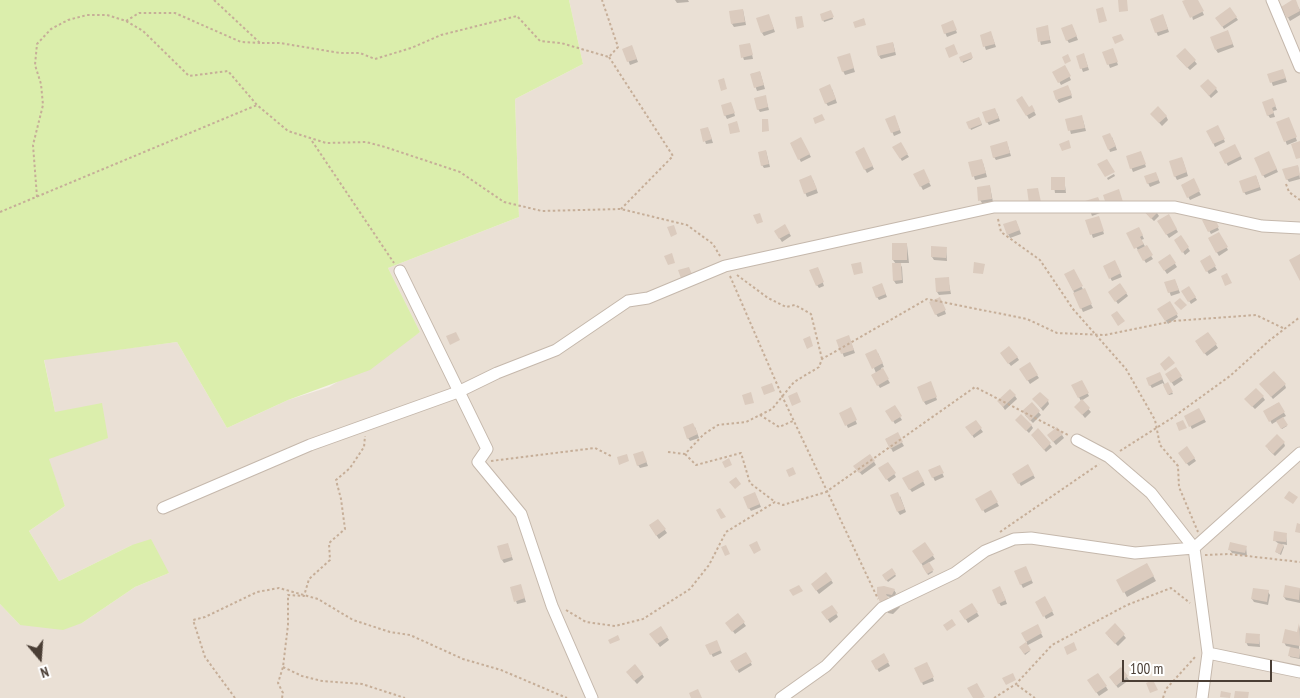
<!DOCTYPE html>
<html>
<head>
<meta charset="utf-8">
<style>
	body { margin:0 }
	#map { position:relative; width:1300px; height:698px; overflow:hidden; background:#f5efe7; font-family:"PT Sans Narrow",sans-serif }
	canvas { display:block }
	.north { position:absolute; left:15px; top:633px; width:50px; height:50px; -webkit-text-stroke:4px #fff; paint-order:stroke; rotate:162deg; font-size:14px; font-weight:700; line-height:20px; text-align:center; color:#4a3e35 }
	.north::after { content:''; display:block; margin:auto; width:18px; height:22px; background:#4a3e35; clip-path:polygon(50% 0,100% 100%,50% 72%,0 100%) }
	.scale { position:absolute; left:1122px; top:660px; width:150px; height:22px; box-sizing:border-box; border:2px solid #4a3e35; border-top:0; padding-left:6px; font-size:15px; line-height:18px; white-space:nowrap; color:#4a3e35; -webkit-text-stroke:4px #fff; paint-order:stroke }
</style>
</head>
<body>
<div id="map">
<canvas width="1300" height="698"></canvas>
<div class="north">N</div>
<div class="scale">100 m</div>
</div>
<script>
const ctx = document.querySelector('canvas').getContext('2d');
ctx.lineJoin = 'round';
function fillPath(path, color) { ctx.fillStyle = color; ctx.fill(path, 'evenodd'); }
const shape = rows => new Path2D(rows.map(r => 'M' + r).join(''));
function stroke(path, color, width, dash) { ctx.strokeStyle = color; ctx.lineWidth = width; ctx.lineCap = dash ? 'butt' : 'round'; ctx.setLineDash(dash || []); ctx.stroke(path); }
fillPath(shape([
	[569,0,1300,0,1300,698,0,698,0,604,20,625,82,623,135,587,169,573,132,545,59,581,29,531,65,506,48,459,55,412,44,359,177,342,227,428,288,400,329,387,420,332,388,268,519,217,515,99,583,64]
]), '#eae0d5');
fillPath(shape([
	[0,0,569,0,583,64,515,99,519,217,388,268,420,332,370,370,288,400,227,428,177,342,44,360,55,412,102,403,108,438,49,459,65,506,29,531,59,581,132,545,151,539,169,573,135,587,82,623,63,630,20,625,0,604]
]), '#dbeeac');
fillPath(shape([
	[675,0,688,0,689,2,677,3],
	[1188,0,1197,0,1204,15,1193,20],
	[1294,0,1300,10,1300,15,1290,21,1282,7],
	[1230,9,1238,20,1224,29,1217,18],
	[743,10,746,25,734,27,732,24],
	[831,12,833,19,824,22,821,15],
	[1163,16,1169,32,1158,36,1151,20],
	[770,19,775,32,764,36,762,33],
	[954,25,957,33,947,37,942,26],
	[1047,27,1051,43,1041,45,1037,29],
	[1073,28,1078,40,1069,43,1067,40],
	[1229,35,1234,47,1218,53,1216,50],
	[981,36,992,36,996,47,986,50],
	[893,43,896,55,881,59,879,56],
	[750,45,753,59,744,60,743,57],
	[1185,49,1197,64,1190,70,1179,59],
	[624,50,633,50,638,62,630,65],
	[1104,52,1114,53,1118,65,1110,68],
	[849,54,855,72,845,75,843,71],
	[970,54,972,59,963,63,961,57],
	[1077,56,1085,58,1089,70,1083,72],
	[1065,67,1071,80,1061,85,1054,72],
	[760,72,765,89,757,91,751,74],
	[1284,74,1287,82,1273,86,1269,75],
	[1201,86,1216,89,1218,92,1211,98],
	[832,89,837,103,828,106,826,103],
	[1070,90,1072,98,1059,103,1057,100],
	[765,96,769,110,760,112,758,109],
	[1018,100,1029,109,1032,107,1036,115,1029,119],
	[1274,103,1277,110,1273,111,1275,117,1270,118,1268,115],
	[732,106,735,116,727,119,725,115],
	[997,113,1000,121,989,125,987,122],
	[1166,116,1168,120,1162,126,1154,117],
	[979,118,982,125,971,130,968,123],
	[887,120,896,120,901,133,894,136],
	[1067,120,1083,120,1086,131,1071,134],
	[1278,122,1290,122,1297,141,1287,145],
	[1218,127,1225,142,1215,147,1208,132],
	[709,131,713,143,706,144,705,141],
	[1112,137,1117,150,1110,152,1109,149],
	[801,139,811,157,801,162,791,144],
	[900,144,909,157,902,161,894,148],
	[1008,146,1011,156,996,160,994,157],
	[1235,146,1242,159,1228,166,1221,153],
	[864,149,874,169,867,173,856,153],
	[766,151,770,167,764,168,762,165],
	[1142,155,1146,167,1133,172,1127,157],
	[1270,156,1278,172,1265,178,1263,175],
	[1183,161,1188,176,1177,180,1175,176],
	[970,163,983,163,987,177,975,180],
	[1298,166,1300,179,1289,182,1287,179],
	[923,171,931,186,923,190,915,175],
	[1114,174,1115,176,1108,180,1107,178],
	[1157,176,1160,183,1150,187,1145,177],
	[1256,176,1261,190,1246,195,1244,192],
	[1053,178,1064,178,1066,193,1055,193],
	[813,180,818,193,807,197,800,181],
	[1193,180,1201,195,1190,200,1182,185],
	[990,187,993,202,982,203,980,200],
	[1087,202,1103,212,1092,216],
	[1144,211,1157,213,1159,216,1154,221],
	[1168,216,1178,232,1169,238,1159,222],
	[1212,216,1219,230,1211,234,1204,221],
	[1016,221,1021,234,1010,238,1008,234],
	[1087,221,1100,221,1104,234,1093,238],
	[785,226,791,236,782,242,775,231],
	[1139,228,1144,239,1141,240,1153,259,1146,263,1128,234],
	[1219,234,1228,250,1219,256,1209,239],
	[1181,237,1190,251,1185,255,1176,241],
	[907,245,909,263,899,263,902,267,903,283,896,284,894,281,896,264,893,260],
	[946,248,947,261,934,260,932,257],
	[1170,256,1177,267,1167,274,1160,263],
	[1209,257,1217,270,1209,274,1201,261],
	[1115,262,1122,277,1112,281,1104,266],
	[819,271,824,286,819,288,817,285],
	[1073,271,1093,308,1083,312,1066,275],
	[948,279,951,294,939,295,937,292],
	[1166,283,1176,283,1180,293,1171,296],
	[883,288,887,297,879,300,877,297],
	[1189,288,1197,300,1191,304,1183,291],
	[1126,293,1128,296,1118,304,1112,295],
	[942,302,946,314,938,317,936,314],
	[1170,303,1178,317,1168,324,1159,310],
	[1208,333,1218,348,1207,356,1198,345],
	[850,340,855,353,844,357,838,341],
	[878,353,884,367,881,368,890,383,880,388,872,375,876,373,874,368],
	[1003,356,1017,357,1019,360,1011,366],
	[1029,364,1039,378,1030,384,1021,369],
	[1175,369,1183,380,1174,386,1167,375],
	[1161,376,1165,385,1167,384,1173,394,1169,395,1163,383,1152,388,1150,385],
	[1081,381,1089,396,1081,401,1091,412,1085,418,1076,407,1081,401,1073,386],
	[1285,385,1286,388,1273,399,1263,387],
	[932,386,937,400,926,405,924,402],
	[1015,396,1017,399,1005,410,999,401],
	[1263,397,1265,400,1255,409,1248,402],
	[1034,399,1048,401,1049,404,1043,411],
	[1278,403,1286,416,1282,418,1287,426,1282,429,1277,421,1272,424,1265,411],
	[1032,404,1041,415,1033,423,1025,415],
	[894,407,902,420,895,424,887,411],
	[1199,410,1206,422,1192,429,1186,417],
	[852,412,857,424,848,428,841,413],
	[1017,421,1031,425,1033,428,1029,433],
	[976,422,983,432,974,438,967,427],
	[695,427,699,438,690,441,688,438],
	[1038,430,1052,447,1046,452,1034,438],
	[897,434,904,446,893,452,886,439],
	[1062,435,1064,438,1056,445,1051,439],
	[1284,443,1285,446,1275,456,1268,449],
	[870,455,876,465,862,475,857,469],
	[644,456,648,466,640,468,638,465],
	[1181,456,1194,458,1196,461,1189,466],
	[888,464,896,477,889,482,880,469],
	[939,466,944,477,935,481,930,471],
	[1028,466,1035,478,1021,486,1014,474],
	[918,471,925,485,912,492,909,488],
	[991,492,999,506,985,513,977,499],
	[756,496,761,507,751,511,749,508],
	[900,496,906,512,900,515,898,512],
	[658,520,667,533,659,539,650,526],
	[1286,534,1287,545,1282,544,1284,547,1281,555,1276,552,1279,544,1274,540],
	[1246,547,1247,556,1232,553,1230,550],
	[509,548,513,560,504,563,502,560],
	[916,554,933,556,935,559,928,563,933,572,928,575],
	[1147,565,1156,581,1127,597,1118,580],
	[892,569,896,576,888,582,883,575],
	[1027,571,1033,583,1023,588,1015,572],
	[831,580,833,583,819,594,814,587],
	[520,585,526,602,517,604,516,601],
	[1286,587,1300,589,1300,603,1286,600,1284,597],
	[894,590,896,593,894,598,886,596,892,604,897,601,900,607,893,614,888,613,878,595],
	[1002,591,1007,604,1001,606,999,603],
	[1268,592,1270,595,1268,605,1254,602,1252,599],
	[1045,598,1054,615,1046,619,1037,602],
	[972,604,979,616,968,623,961,611],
	[832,606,838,617,830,623,823,612],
	[738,615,746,626,735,634,729,626],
	[1115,625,1126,638,1118,646,1108,636],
	[1300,625,1299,648,1300,659,1290,657,1291,647,1286,646,1284,642,1298,633],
	[1037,626,1043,637,1026,646,1030,651,1025,655,1020,647,1027,643,1023,633],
	[651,634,667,637,669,640,660,647],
	[1259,636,1260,647,1248,646,1246,642],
	[716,642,722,653,713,657,707,646],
	[745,653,752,665,739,673,732,661],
	[884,655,890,666,879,672,873,662],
	[929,667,934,681,923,685,922,682],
	[1121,669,1129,680,1118,688,1112,680],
	[642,674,644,677,637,684,630,676],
	[1098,674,1108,690,1099,696,1089,681]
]), '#0003');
fillPath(shape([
	[1118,0,1127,0,1128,11,1119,12],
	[1185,0,1198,0,1204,11,1190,18,1182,1],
	[1292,0,1296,0,1300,11,1287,18,1281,7],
	[1103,7,1107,21,1099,23,1096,9],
	[1230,7,1237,17,1222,27,1215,18],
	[743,9,745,22,731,24,729,11],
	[831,10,834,17,822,21,820,14],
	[769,14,774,29,761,33,756,18],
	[1163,14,1168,29,1155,33,1150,19],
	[802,16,804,27,797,29,795,17],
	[864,18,866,25,855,28,853,22],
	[953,20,957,30,944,34,941,25],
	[1072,24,1077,36,1066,41,1061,28],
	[1048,25,1050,40,1038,42,1036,28],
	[1228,30,1233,44,1215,50,1210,37],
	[991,31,995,44,983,47,980,35],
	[1121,34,1124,40,1115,44,1112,37],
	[893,42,895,52,878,56,876,46],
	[750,43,753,55,741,58,739,45],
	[954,44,958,54,949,58,945,48],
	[632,45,637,59,627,62,622,49],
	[1113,48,1118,62,1107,65,1102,52],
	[1185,48,1196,60,1187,68,1176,56],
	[971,52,973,58,961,62,959,57],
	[850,53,854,68,842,72,837,57],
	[1084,53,1088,67,1080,69,1076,56],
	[1068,54,1071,61,1065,64,1062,57],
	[1065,65,1071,76,1058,83,1052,72],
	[1283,69,1286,78,1270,83,1267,74],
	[760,71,764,85,754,88,750,74],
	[724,78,727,89,721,91,718,80],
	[1208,79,1217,88,1209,96,1200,86],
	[830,84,836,99,825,104,819,89],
	[1068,85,1072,95,1056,100,1053,91],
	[766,95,768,107,757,110,754,98],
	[1022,96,1029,107,1032,105,1035,111,1026,116,1016,100],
	[1273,98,1276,106,1272,108,1274,113,1267,116,1262,102],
	[731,102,735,113,724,116,721,105],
	[1158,106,1167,116,1159,123,1150,114],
	[995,108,999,118,986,123,982,112],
	[822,114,825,120,815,124,813,118],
	[895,115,900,130,891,133,885,119],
	[1082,115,1085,128,1068,131,1065,119],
	[979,117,982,124,969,129,966,122],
	[1289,117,1297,137,1284,142,1276,122],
	[762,119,768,119,769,131,762,132],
	[737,121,740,132,730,134,728,124],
	[1218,125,1225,139,1213,144,1206,131],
	[708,127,712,139,703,142,700,129],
	[1110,133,1116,146,1108,150,1102,136],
	[801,137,810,154,798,160,790,143],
	[1069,140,1071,148,1062,151,1059,144],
	[1007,141,1010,153,993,158,990,146],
	[1300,141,1300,158,1296,159,1291,144],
	[901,142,908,154,900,159,892,147],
	[1235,144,1241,156,1225,164,1219,152],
	[864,147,873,166,864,170,855,152],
	[766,150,769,164,761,166,758,152],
	[1141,151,1146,164,1130,169,1126,156],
	[1269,151,1277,169,1262,176,1254,158],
	[1182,157,1187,172,1174,177,1169,161],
	[982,159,986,173,972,177,968,162],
	[1107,159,1115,172,1105,177,1097,164],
	[1298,165,1300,175,1286,180,1282,169],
	[924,169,930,182,920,187,913,174],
	[1156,172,1159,180,1147,184,1144,176],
	[811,175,817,189,804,194,799,180],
	[1256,175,1260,187,1243,193,1239,181],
	[1051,177,1065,177,1065,190,1051,190],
	[1194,178,1200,191,1187,198,1181,185],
	[990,185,992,199,978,201,977,187],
	[1038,188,1041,202,1029,204,1027,189],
	[1119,189,1123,202,1107,207,1103,195],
	[1098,197,1103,209,1090,213,1085,201],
	[1147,201,1158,212,1151,219,1141,208],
	[760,213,763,222,757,224,753,215],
	[1169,214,1177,229,1166,235,1157,221],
	[1213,215,1219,227,1208,232,1202,220],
	[1099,216,1104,231,1090,235,1085,220],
	[1016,220,1020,230,1007,235,1003,224],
	[785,224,790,233,779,239,774,231],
	[674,225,677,234,671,237,667,227],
	[1139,227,1143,235,1140,237,1144,244,1134,249,1126,233],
	[1219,232,1228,247,1216,253,1208,238],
	[1181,235,1189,247,1182,253,1174,240],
	[892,243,907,243,907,260,892,260],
	[1147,245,1153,255,1143,261,1137,250],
	[931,246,947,247,946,258,931,257],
	[672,253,675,263,668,265,664,256],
	[1170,254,1176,263,1164,271,1158,262],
	[1300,254,1300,281,1289,260],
	[1210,255,1216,266,1206,272,1200,261],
	[1115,260,1121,273,1109,279,1103,266],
	[861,262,863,273,854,275,851,264],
	[974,262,985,264,983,274,973,273],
	[892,263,901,263,902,280,893,281],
	[689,267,693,277,682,281,678,270],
	[818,267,824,282,816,286,809,270],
	[1074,269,1083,286,1073,291,1064,274],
	[1227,273,1232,283,1225,286,1221,276],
	[949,277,950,291,936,292,935,278],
	[1175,279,1179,290,1168,293,1164,282],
	[882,283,886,294,876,298,872,287],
	[1120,283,1127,293,1115,302,1108,292],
	[1189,286,1196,297,1188,302,1181,291],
	[1085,288,1092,304,1080,309,1073,293],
	[940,297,946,310,935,315,929,302],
	[1180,298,1187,305,1181,310,1174,303],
	[1170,301,1178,314,1165,321,1157,309],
	[1117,311,1125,321,1118,326,1111,315],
	[456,332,460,340,450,345,446,336],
	[1208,332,1217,344,1204,354,1195,341],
	[849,335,854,350,841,354,836,340],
	[810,336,813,346,807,349,803,339],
	[1009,346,1018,357,1008,364,1000,353],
	[876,349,883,363,872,369,865,354],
	[1169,356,1175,363,1165,371,1160,364],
	[1030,362,1038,375,1027,381,1019,369],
	[1176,367,1182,376,1171,383,1165,374],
	[883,368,889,379,877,386,871,375],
	[1274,371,1286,384,1271,397,1259,384],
	[1160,372,1163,379,1149,386,1146,378],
	[1082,380,1089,393,1078,398,1071,385],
	[931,381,937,397,923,402,917,387],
	[1168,382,1173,392,1168,395,1163,385],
	[772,383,775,391,764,395,761,387],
	[1256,388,1264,396,1252,407,1244,399],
	[1010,389,1016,395,1003,407,997,401],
	[751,392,754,403,745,405,742,395],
	[797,392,801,402,792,406,788,396],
	[1040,392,1049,400,1041,408,1032,399],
	[1082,399,1090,408,1082,415,1074,407],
	[1032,402,1040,411,1030,421,1022,411],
	[1279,402,1285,412,1269,422,1263,411],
	[895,405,902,416,892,422,885,411],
	[851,407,857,420,845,426,839,413],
	[1199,408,1205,419,1189,427,1184,416],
	[1021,414,1032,425,1026,431,1015,420],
	[1283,417,1288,425,1281,429,1276,421],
	[976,420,982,428,972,436,965,427],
	[1183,420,1187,428,1179,431,1176,423],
	[693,423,698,434,687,439,683,427],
	[1057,427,1063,434,1053,442,1047,435],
	[1038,428,1051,443,1044,450,1031,435],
	[898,432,903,442,890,449,885,439],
	[1277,434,1285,442,1273,454,1265,446],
	[1187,446,1195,458,1186,464,1178,453],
	[643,451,647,462,637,466,633,454],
	[627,454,629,461,619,465,617,457],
	[870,454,875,461,859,473,853,466],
	[729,458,732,465,725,468,722,462],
	[888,462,896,473,886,480,878,468],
	[1028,464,1034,475,1018,484,1012,474],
	[940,465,944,473,932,478,928,470],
	[793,467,796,474,789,477,786,470],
	[918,470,924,481,909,490,902,478],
	[736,477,741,484,735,489,729,482],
	[991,490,998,502,982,511,975,499],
	[1289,491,1298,497,1293,504,1284,498],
	[755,492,760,504,748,509,743,497],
	[898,492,905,509,897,512,890,495],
	[720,508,726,517,721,519,716,510],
	[658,519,666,529,656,536,649,525],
	[1297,523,1300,524,1300,533,1295,532],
	[1274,531,1287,533,1286,542,1273,541],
	[757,541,761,550,754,554,749,545],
	[925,542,934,555,921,564,912,551],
	[1230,542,1247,546,1245,553,1228,550],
	[508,543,512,557,501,560,497,546],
	[1278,543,1284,545,1280,554,1275,552],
	[726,545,730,554,725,556,721,547],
	[929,562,934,570,927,574,922,566],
	[1147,563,1154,576,1123,593,1116,580],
	[1026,566,1032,580,1020,585,1014,571],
	[892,568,896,574,886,581,882,575],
	[826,572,832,580,816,591,811,584],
	[521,584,525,598,514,602,510,587],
	[799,585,803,591,793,596,789,590],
	[1285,585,1300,588,1299,600,1283,597],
	[884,586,895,589,892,595,886,594,889,600,899,603,891,611,885,610,881,605,877,595,877,587],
	[1000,586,1006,600,998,604,992,590],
	[1253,588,1269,590,1267,602,1251,599],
	[1045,596,1053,611,1043,617,1035,602],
	[972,603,978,612,965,620,959,611],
	[832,605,838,613,827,620,821,612],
	[738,613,745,622,732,632,725,623],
	[952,619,956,625,947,631,943,625],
	[1115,623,1125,634,1115,644,1105,633],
	[1299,623,1300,646,1282,643,1285,629,1297,632],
	[1038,624,1042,633,1026,642,1031,650,1024,654,1019,647,1026,642,1021,633],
	[661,626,668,637,657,644,649,634],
	[1246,633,1260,634,1259,644,1245,643],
	[618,635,620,640,610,644,608,640],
	[717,640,721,650,710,655,705,645],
	[1074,642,1077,650,1067,655,1064,647],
	[1290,647,1300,649,1299,658,1288,656],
	[746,652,752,662,736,671,730,661],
	[884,653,889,662,876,670,871,661],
	[927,662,934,677,921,683,914,668],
	[635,664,643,674,634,681,626,672],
	[1121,667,1128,676,1116,686,1109,677],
	[1013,673,1016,680,1006,685,1002,678],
	[1098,673,1107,686,1096,693,1087,680],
	[1153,680,1158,690,1150,693,1146,683],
	[977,683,985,697,982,698,973,698,967,688],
	[698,689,702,698,691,698,689,693],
	[1221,691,1231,693,1230,698,1220,697],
	[1235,691,1249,692,1248,698,1234,698]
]), '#dbcbbe');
const minor = shape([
	[1272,0,1300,67],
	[400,271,487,449,478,462,521,514,552,606,592,698],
	[1077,440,1109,457,1151,493,1194,548,1208,653,1202,698],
	[163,508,310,445,458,392,497,373,556,350,628,301,648,298,725,266,994,207,1175,207,1262,226,1300,228],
	[1208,653,1300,672],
	[781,698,826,666,882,608,955,573,985,551,1014,539,1031,538,1135,553,1194,548,1300,453]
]);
stroke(minor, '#c5b8ac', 13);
stroke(shape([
	[214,0,260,43,280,43,340,53,360,53,375,59,411,48,441,35,517,16,540,41,561,43,609,57,618,47,602,0],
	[126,21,139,13,175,13,241,42,260,43],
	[609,57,673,156,621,209],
	[312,141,394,263],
	[1286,184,1289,192,1300,200],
	[37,197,33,145,43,105,41,84,35,65,37,44,51,29,68,20,87,15,107,15,126,21,143,31,189,76,228,71,257,105,288,131,326,143,366,142,385,147,460,172,504,202,542,211,621,209,687,225,713,244,720,256],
	[0,212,257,105],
	[998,219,1001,232,1040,260,1073,309,1126,369,1155,420,1160,445,1178,466,1179,487,1198,532],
	[737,275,768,298,786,307,795,305,811,314,822,359],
	[730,276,783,398,878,599],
	[760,415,772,409,794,382,819,367,822,359,927,299,1027,319,1057,333,1105,335,1173,321,1256,315,1285,329],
	[1120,451,1172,418,1230,376,1270,340,1300,317],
	[668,452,685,454,704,434,718,425,746,422,760,415,779,427,793,421],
	[685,454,696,465,741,453,750,483,775,502],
	[491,461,595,448,613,457],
	[1000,532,1099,464],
	[1205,555,1229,554,1300,562],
	[566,610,586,622,615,626,643,619,690,589,709,565,726,532,775,502,783,505,826,492,975,387,1068,435],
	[283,667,302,676,322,681,362,684,405,698],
	[1017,685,1035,698],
	[235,698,205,657,193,620,205,617,257,592,279,588,318,599,353,620,390,632,410,635,463,659,501,670,567,698],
	[282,698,283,693,278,683,283,667,288,625,288,595,304,596,309,579,330,560,329,543,345,529,341,499,336,480,350,468,364,447,365,436],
	[994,698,1016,684,1052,645,1127,605,1171,588,1190,603],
	[1163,698,1166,689,1196,656]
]), '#c6ae98', 2, [2.5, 2.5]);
stroke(minor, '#fff', 11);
</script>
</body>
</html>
